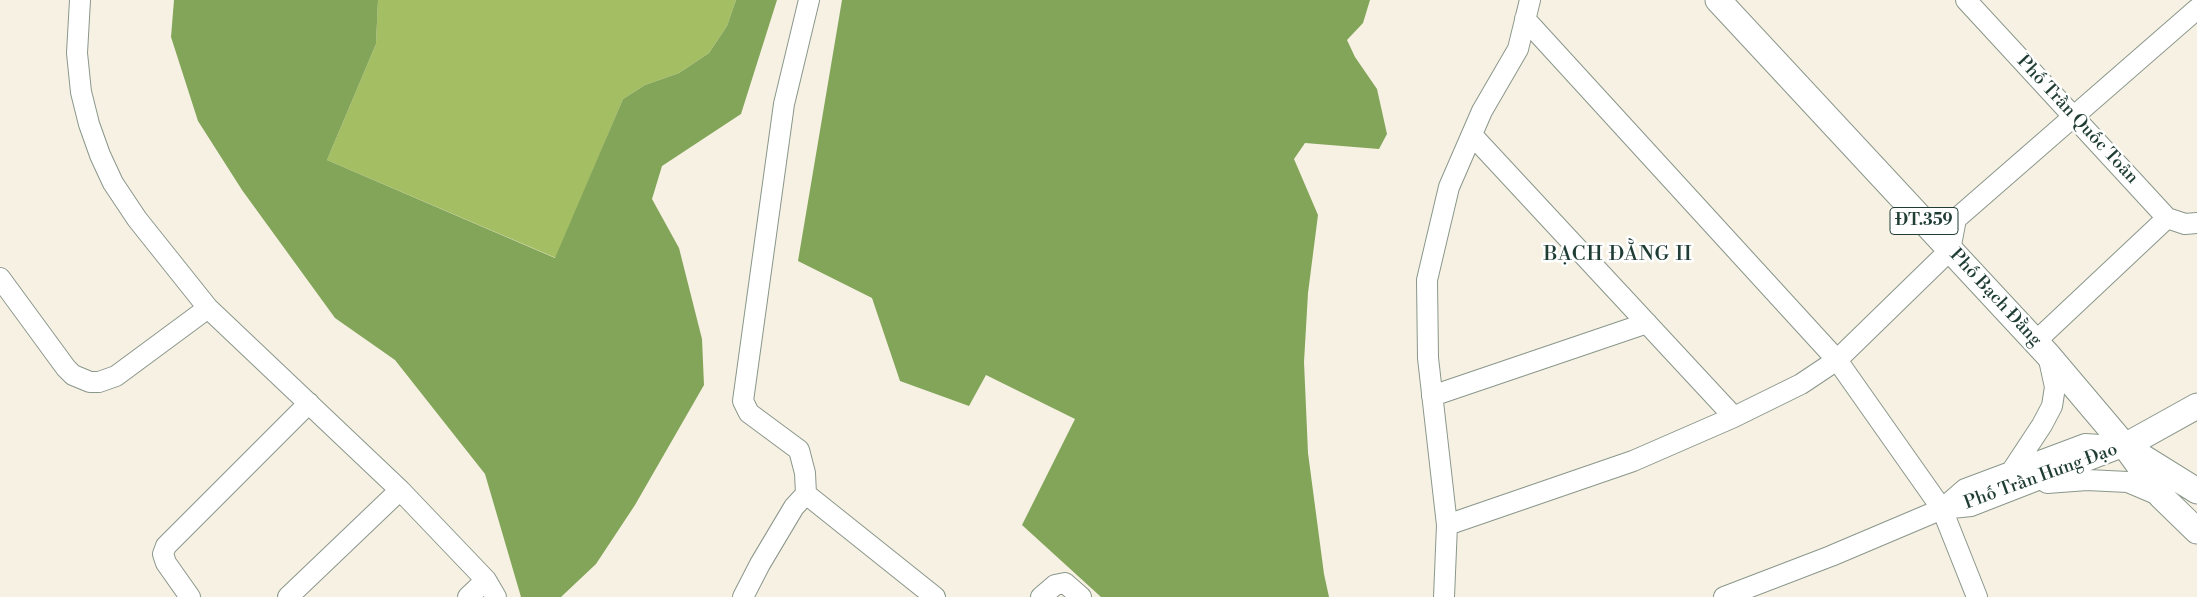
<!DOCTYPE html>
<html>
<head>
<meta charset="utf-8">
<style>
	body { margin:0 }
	canvas { display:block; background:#f6f1e2 }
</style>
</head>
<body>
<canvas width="2197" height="597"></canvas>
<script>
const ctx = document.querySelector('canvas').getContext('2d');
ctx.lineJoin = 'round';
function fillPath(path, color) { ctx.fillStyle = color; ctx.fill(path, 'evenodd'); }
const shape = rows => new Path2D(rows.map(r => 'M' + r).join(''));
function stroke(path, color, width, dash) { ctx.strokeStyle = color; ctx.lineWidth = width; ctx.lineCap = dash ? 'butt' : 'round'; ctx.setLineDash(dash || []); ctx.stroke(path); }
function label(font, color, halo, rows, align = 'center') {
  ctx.font = font + ' "Libre Bodoni",serif'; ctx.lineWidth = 5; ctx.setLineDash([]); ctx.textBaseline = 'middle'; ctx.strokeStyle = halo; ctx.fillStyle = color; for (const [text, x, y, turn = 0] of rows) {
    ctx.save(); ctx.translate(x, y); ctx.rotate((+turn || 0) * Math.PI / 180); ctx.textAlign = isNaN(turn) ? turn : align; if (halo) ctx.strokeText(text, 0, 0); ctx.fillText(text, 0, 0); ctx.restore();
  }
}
fillPath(shape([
	[378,0,736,0,727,26,709,53,679,73,645,85,623,99,556,258,327,160,376,44]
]), '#a4be64');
fillPath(shape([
	[174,0,378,0,376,44,327,160,555,258,623,99,645,85,679,73,709,53,727,26,736,0,777,0,741,114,662,166,652,199,679,248,702,339,704,385,635,505,596,564,561,597,521,597,485,474,395,360,335,318,242,190,198,121,171,37],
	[842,0,1370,0,1363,23,1347,40,1355,57,1377,89,1387,134,1379,149,1305,143,1294,159,1318,215,1308,293,1304,362,1308,453,1324,574,1329,597,1101,597,1022,525,1075,419,986,375,969,406,900,381,872,298,798,261]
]), '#83a55a');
const minor = shape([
	[80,0,77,53,81,92,89,124,100,155,113,183,137,219,208,308,400,490,486,580,496,597],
	[1966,0,2167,218,2185,224,2197,223],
	[1525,19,1837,360,1942,509,1977,597],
	[1472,135,1734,417],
	[0,278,66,368,73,375,90,382,99,382,116,376,208,308],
	[2035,342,2167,218],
	[1432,396,1647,323],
	[2011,472,2042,425,2052,406,2055,387,2048,355],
	[2047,483,2087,480,2128,482,2161,496],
	[806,494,935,597],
	[1942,509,1965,489,2085,444,2117,446],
	[1447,525,1633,461,1734,417,1801,384,1837,360,1950,250,1956,219,2197,9],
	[190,597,166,563,163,554,166,546,309,403],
	[288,597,400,490],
	[468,597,486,580],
	[743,597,760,564,794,507,806,494,805,473,799,450,749,413,743,401,784,104,809,0],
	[1041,597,1055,585,1065,583,1081,597],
	[1444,597,1447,525,1428,358,1427,280,1449,187,1482,111,1518,49,1530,0],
	[1724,597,1831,556,1942,509,1971,506,2125,446]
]);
const major = shape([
	[1718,0,2048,355,2125,446,2161,496,2197,531],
	[2125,446,2197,406],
	[2136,453,2197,491]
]);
stroke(minor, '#8a978b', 22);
stroke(major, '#8a978b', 27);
stroke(minor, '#fff', 20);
stroke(major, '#fff', 25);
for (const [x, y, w] of [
	[1924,221,68]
]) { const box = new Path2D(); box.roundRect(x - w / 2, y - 13.5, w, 27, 4); ctx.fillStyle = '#fff'; ctx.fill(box); stroke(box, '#1f3d34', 1); }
label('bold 16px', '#1f3d34', null, [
	["ĐT.359",1924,221]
]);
label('18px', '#1f3d34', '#fff', [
	["Phố Trần Quốc Toản",2077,120,47],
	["Phố Bạch Đằng",1995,298,47],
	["Phố Trần Hưng Đạo",2041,477,-20]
]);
ctx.letterSpacing = '1px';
label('20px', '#1f3d34', '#fff', [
	["BẠCH ĐẰNG II",1618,255]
]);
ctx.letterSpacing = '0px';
</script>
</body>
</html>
